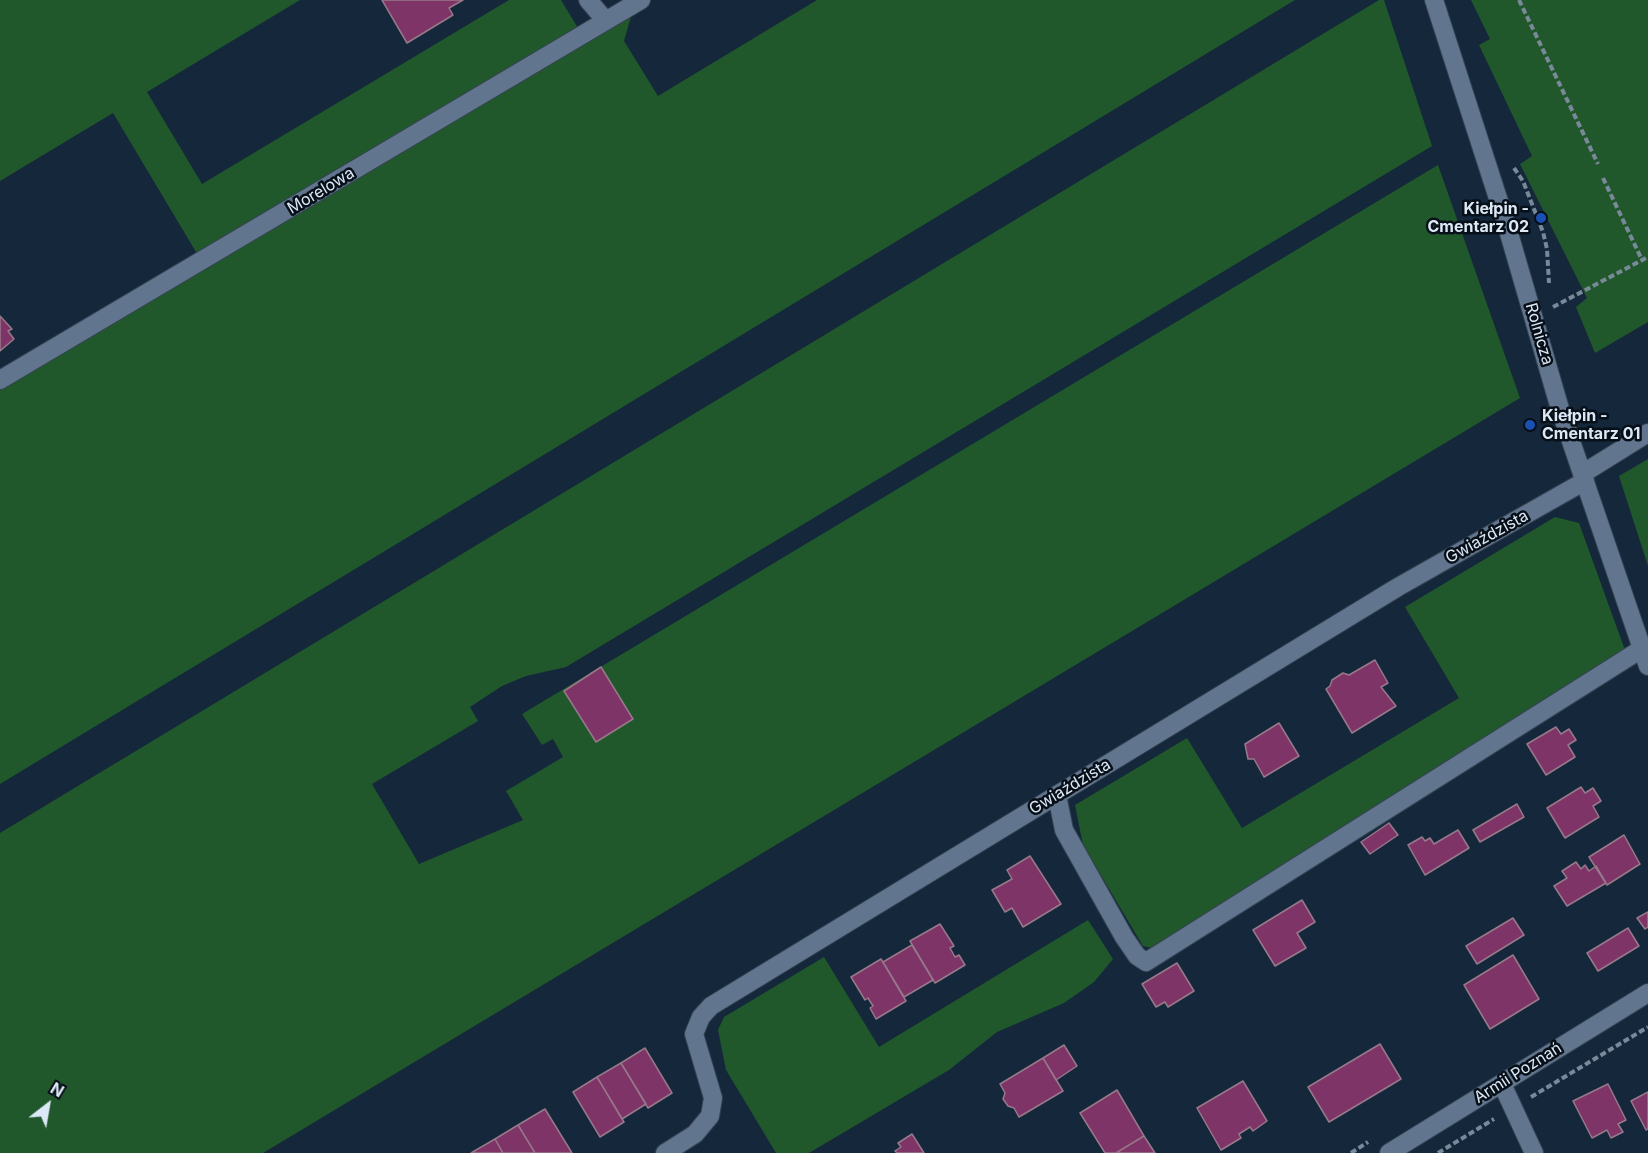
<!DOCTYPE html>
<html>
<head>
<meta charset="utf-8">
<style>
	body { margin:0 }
	#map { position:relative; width:1648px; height:1153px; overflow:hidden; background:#14273b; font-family:Inter,sans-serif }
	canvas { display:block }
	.north { position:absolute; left:18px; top:1075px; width:60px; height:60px; -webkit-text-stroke:4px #070f18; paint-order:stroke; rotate:31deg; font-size:16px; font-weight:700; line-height:24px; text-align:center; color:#dce8f6 }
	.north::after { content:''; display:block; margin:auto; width:21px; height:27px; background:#dce8f6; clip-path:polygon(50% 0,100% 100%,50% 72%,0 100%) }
</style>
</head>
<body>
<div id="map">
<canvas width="1648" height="1153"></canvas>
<div class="north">N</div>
</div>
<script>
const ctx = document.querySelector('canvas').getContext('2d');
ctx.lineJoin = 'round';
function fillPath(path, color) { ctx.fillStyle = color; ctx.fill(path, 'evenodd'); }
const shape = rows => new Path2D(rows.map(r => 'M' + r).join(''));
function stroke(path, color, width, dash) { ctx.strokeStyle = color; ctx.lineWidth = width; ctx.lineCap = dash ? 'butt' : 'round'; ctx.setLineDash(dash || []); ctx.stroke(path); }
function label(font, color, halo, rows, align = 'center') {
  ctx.font = font + ' Inter,sans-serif'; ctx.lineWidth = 5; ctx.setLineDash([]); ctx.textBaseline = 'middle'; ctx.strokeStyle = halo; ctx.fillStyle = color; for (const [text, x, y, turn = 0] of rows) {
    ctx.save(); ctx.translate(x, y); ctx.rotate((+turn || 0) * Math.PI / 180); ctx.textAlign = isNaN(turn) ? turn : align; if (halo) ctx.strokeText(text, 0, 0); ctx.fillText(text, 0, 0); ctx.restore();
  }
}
fillPath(shape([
	[0,0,300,0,147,92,202,184,509,0,561,0,578,28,199,257,113,113,0,181],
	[817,0,1295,0,0,784,0,386,632,13,624,41,658,96],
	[1379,0,1384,0,1432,146,566,667,526,676,502,686,470,707,478,721,372,784,419,864,523,820,506,791,563,757,553,739,542,745,522,714,1438,165,1520,398,263,1153,0,1153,0,833],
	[1471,0,1648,0,1648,322,1595,353,1576,307,1587,298,1520,164,1532,156,1479,45,1490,39],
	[1648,459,1648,566,1619,476],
	[1555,517,1579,523,1625,650,1152,948,1143,946,1083,845,1075,805,1187,738,1242,828,1459,698,1405,607],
	[1088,920,1113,959,1094,982,1064,1003,997,1032,949,1070,809,1153,776,1153,726,1070,718,1030,724,1017,824,957,879,1047]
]), '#20582b');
const building = shape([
	[382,0,463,0,449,8,453,15,407,43,382,0],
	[0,316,12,329,8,331,14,339,0,351,0,316],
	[1375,660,1388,683,1381,687,1396,706,1352,733,1326,689,1330,686,1332,680,1343,673,1349,675,1375,660],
	[601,667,633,719,596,742,564,691,601,667],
	[1279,723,1299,756,1264,777,1254,759,1248,759,1245,744,1279,723],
	[1556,727,1561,734,1569,729,1576,740,1568,745,1575,757,1546,775,1527,744,1556,727],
	[1581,787,1585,793,1593,788,1601,801,1593,806,1599,817,1565,838,1547,808,1581,787],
	[1517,804,1524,817,1480,842,1473,830,1517,804],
	[1389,823,1398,835,1370,854,1361,842,1389,823],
	[1458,830,1469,848,1425,875,1408,845,1422,837,1425,841,1430,838,1434,844,1458,830],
	[1624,835,1640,864,1607,885,1589,857,1624,835],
	[1030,856,1061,904,1023,927,1012,908,1005,912,992,890,1012,879,1007,870,1030,856],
	[1576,862,1581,869,1585,865,1589,871,1596,866,1606,883,1567,906,1554,886,1567,878,1562,871,1576,862],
	[1302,900,1315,922,1297,933,1306,948,1275,966,1253,930,1302,900],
	[1648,912,1648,927,1645,929,1637,918,1648,912],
	[1513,918,1524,935,1477,964,1466,946,1513,918],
	[940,924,954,946,950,948,955,957,959,955,965,965,935,983,910,941,940,924],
	[1628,928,1639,946,1598,971,1587,953,1628,928],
	[912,945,933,980,904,997,883,962,912,945],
	[1513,955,1539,999,1490,1029,1464,985,1513,955],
	[881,959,906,1001,876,1019,870,1008,873,1006,868,998,865,1000,851,977,881,959],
	[1177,963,1194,991,1168,1007,1165,1002,1156,1007,1142,984,1177,963],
	[1380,1044,1401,1079,1329,1122,1308,1087,1380,1044],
	[1064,1045,1077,1066,1056,1080,1043,1058,1064,1045],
	[645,1048,672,1093,648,1108,621,1063,645,1048],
	[1043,1058,1063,1091,1019,1117,1014,1108,1008,1106,1003,1099,1005,1093,1000,1084,1043,1058],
	[621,1063,646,1104,622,1119,597,1077,621,1063],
	[597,1077,624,1122,600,1137,573,1092,597,1077],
	[1243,1081,1267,1121,1253,1131,1250,1127,1239,1134,1241,1138,1221,1150,1197,1108,1243,1081],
	[1608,1084,1626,1120,1618,1124,1623,1132,1611,1138,1607,1130,1592,1138,1573,1101,1608,1084],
	[1117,1090,1144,1136,1116,1153,1105,1153,1080,1113,1117,1090],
	[1648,1092,1648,1129,1646,1130,1631,1101,1648,1092],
	[545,1109,572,1153,535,1153,518,1125,545,1109],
	[518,1125,535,1153,503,1153,495,1139,518,1125],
	[912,1134,924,1153,897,1153,895,1151,901,1147,898,1143,912,1134],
	[1144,1136,1155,1153,1116,1153,1144,1136],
	[495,1139,503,1153,471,1153,495,1139]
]);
fillPath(building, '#7f3467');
stroke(building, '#97798b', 1.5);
const minor = shape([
	[588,0,606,21],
	[1434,0,1506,223,1560,409,1648,666],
	[0,380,641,0],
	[1582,474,1648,433],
	[1057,795,1064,830,1124,937,1137,956,1146,962,1643,648],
	[1502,1084,1534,1153],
	[665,1153,695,1134,710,1116,713,1098,694,1034,701,1017,711,1006,1398,587,1585,481],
	[1389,1153,1648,993]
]);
stroke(minor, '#364354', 20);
stroke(shape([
	[1519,0,1598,164],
	[1514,168,1523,181,1543,232,1547,249,1549,283],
	[1603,178,1642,260],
	[1553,307,1648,257],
	[1531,1097,1648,1027],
	[1351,1153,1368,1142],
	[1438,1153,1494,1119]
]), '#79899a', 4, [6, 3]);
stroke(minor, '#61768e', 18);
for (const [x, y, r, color] of [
	[1541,218,6,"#1a4fb4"],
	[1530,425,6,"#1a4fb4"]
]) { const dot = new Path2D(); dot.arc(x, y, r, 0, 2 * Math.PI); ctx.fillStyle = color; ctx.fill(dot); stroke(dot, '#070f18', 2); }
label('16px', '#dce8f6', '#070f18', [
	["Morelowa",321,191,-31],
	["Rolnicza",1539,334,74],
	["Gwiaździsta",1487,537,-29],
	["Gwiaździsta",1070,787,-31],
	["Armii Poznań",1518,1073,-32]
]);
label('bold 16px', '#dce8f6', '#070f18', [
	["Kiełpin -",1529,209],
	["Cmentarz 02",1529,227],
	["Kiełpin -",1542,416,"left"],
	["Cmentarz 01",1542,434,"left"]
], 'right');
</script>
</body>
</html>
